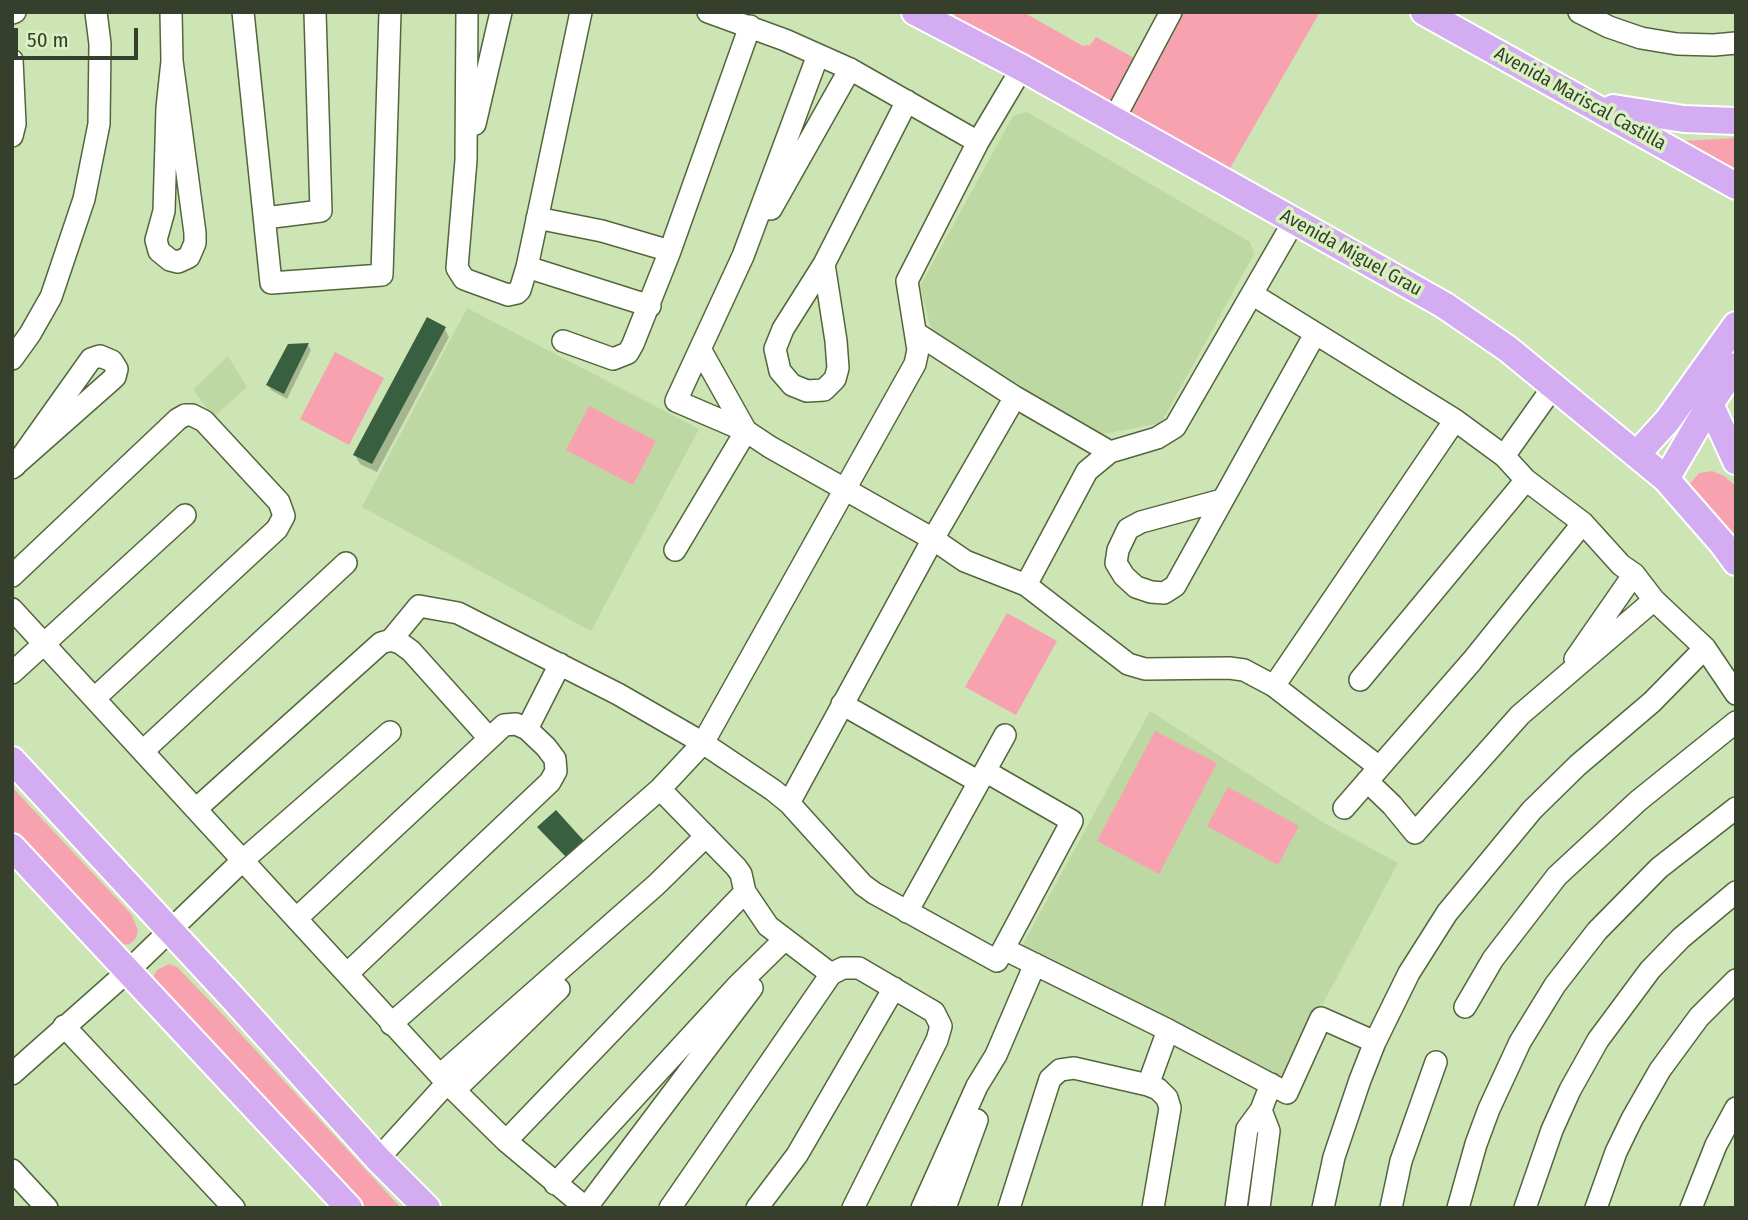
<!DOCTYPE html>
<html>
<head>
<meta charset="utf-8">
<style>
	body { margin:0 }
	#map { position:relative; width:1748px; height:1220px; overflow:hidden; background:#cde4b4; font-family:"Fira Sans Condensed",sans-serif }
	canvas { display:block }
	.frame { position:absolute; inset:0; border:14px solid #363f2c; pointer-events:none }
	.scale { position:absolute; left:14px; top:28px; width:124px; height:32px; box-sizing:border-box; border:4px solid #363f2c; border-top:0; padding-left:9px; font-size:21px; line-height:24px; white-space:nowrap; color:#363f2c; -webkit-text-stroke:5px #daf1c1; paint-order:stroke }
</style>
</head>
<body>
<div id="map">
<canvas width="1748" height="1220"></canvas>
<div class="frame"></div>
<div class="scale">50 m</div>
</div>
<script>
const ctx = document.querySelector('canvas').getContext('2d');
ctx.lineJoin = 'round';
function fillPath(path, color) { ctx.fillStyle = color; ctx.fill(path, 'evenodd'); }
const shape = rows => new Path2D(rows.map(r => 'M' + r).join(''));
function stroke(path, color, width, dash) { ctx.strokeStyle = color; ctx.lineWidth = width; ctx.lineCap = dash ? 'butt' : 'round'; ctx.setLineDash(dash || []); ctx.stroke(path); }
function label(font, color, halo, rows, align = 'center') {
  ctx.font = font + ' "Fira Sans Condensed",sans-serif'; ctx.lineWidth = 7; ctx.setLineDash([]); ctx.textBaseline = 'middle'; ctx.strokeStyle = halo; ctx.fillStyle = color; for (const [text, x, y, turn = 0] of rows) {
    ctx.save(); ctx.translate(x, y); ctx.rotate((+turn || 0) * Math.PI / 180); ctx.textAlign = isNaN(turn) ? turn : align; if (halo) ctx.strokeText(text, 0, 0); ctx.fillText(text, 0, 0); ctx.restore();
  }
}
fillPath(shape([
	[1027,112,1250,242,1254,254,1161,423,1098,435,935,344,920,286,1013,116],
	[467,308,699,429,591,631,362,507],
	[228,356,247,387,214,417,193,390],
	[1150,711,1326,824,1398,863,1280,1084,1021,948]
]), '#bed8a3');
fillPath(shape([
	[957,12,1023,12,1083,46,1090,45,1096,37,1138,60,1113,104,948,29],
	[1182,12,1320,12,1218,189,1119,124],
	[1736,138,1736,190,1653,140,1683,141],
	[335,352,384,378,349,445,300,419],
	[589,406,656,441,633,485,566,450],
	[1712,471,1724,476,1736,486,1736,549,1688,486,1699,473],
	[1007,613,1057,641,1016,715,965,687],
	[1155,731,1217,763,1159,874,1097,841],
	[12,787,131,914,138,930,136,938,130,944,117,945,12,835],
	[1228,787,1299,826,1278,865,1207,826],
	[169,964,177,967,224,1016,401,1208,361,1208,153,982,154,975,157,970]
]), '#f8a2b0');
fillPath(shape([
	[444,328,449,337,377,472,360,464,355,455],
	[289,345,308,345,311,350,287,399,271,390,268,385]
]), '#0003');
fillPath(shape([
	[427,317,446,327,372,464,353,455],
	[309,343,284,394,266,385,288,344],
	[556,810,584,841,566,857,537,827]
]), '#385f3f');
const minor = shape([
	[171,12,172,61,167,108,164,211,156,240,159,251,170,260,178,262,189,257,195,243,195,233,172,61],
	[243,12,271,283,382,275,390,12],
	[467,12,466,160,457,268,464,279,508,295,517,293,520,290,527,267,581,12],
	[708,12,785,40,850,69,978,142],
	[1579,12,1609,27,1641,38,1677,44,1714,45,1736,43],
	[12,13,15,12],
	[818,55,743,256,676,401,746,431,770,447,933,539,965,561,1026,585,1128,664,1145,669,1229,668,1244,670,1274,686,1379,767],
	[12,60,15,124,12,136],
	[1113,121,1171,12],
	[475,124,501,12],
	[771,209,850,69],
	[265,218,321,211,315,12],
	[537,218,602,231,670,251],
	[824,264,836,341,838,368,835,379,824,390,807,391,792,385,780,371,775,349,783,329,824,264,907,101],
	[527,267,650,306],
	[1252,294,1455,420,1504,456,1526,480,1583,523,1621,565,1634,574,1654,600,1705,648,1736,694],
	[916,333,1015,397,1110,452],
	[563,341,613,359,628,353,633,344,670,251,750,26],
	[12,359,30,334,51,297,84,199,99,124,100,44,96,12],
	[1504,456,1553,387],
	[12,468,115,377,117,369,112,361,100,356,91,359,15,466],
	[1222,500,1141,522,1128,529,1118,550,1116,563,1124,576,1136,587,1151,592,1164,593,1175,586,1315,334],
	[675,550,746,431,700,349],
	[12,576,178,419,185,415,192,415,204,421,279,502,284,516,277,529,95,698],
	[1026,585,1087,471,1110,452,1157,438,1175,427,1294,221],
	[12,609,447,1083,506,1141,586,1208],
	[391,640,419,606,458,613,618,694,703,743,773,790,789,803,863,885,874,893,997,961,1072,821,985,771],
	[1575,659,1634,574],
	[12,673,185,515],
	[1360,680,1526,480],
	[1274,686,1455,420],
	[842,704,979,782],
	[527,729,560,664],
	[143,751,346,563],
	[1367,781,1392,805,1415,833,1520,715,1654,600],
	[660,789,736,867,741,874,745,892,768,926,831,974],
	[789,803,933,539,1015,397],
	[1344,808,1472,661,1583,523],
	[196,809,381,643,391,640,400,643,411,651,489,738],
	[907,912,1005,735],
	[297,918,504,725,516,724,527,729,546,747,555,759,556,771,550,782,348,973],
	[1004,949,1168,1030,1287,1093,1321,1018,1375,1042],
	[1465,1007,1493,959,1557,876,1638,801,1736,722],
	[391,1024,660,789,703,743,915,364,918,350,907,281,978,142,1022,68],
	[64,1026,234,1208],
	[12,1074,127,972,242,861,390,732],
	[440,1075,656,885,706,836],
	[1148,1085,1168,1030],
	[455,1090,559,989],
	[506,1141,745,892],
	[378,1159,447,1083],
	[12,1170,47,1208],
	[555,1184,737,986,784,940],
	[586,1208,752,988],
	[670,1208,831,974,843,968,859,968,934,1012,941,1026,937,1040,853,1208],
	[757,1208,797,1155,894,988],
	[922,1208,977,1086,996,1055,1035,964],
	[945,1208,977,1120],
	[1009,1208,1050,1079,1060,1070,1074,1068,1148,1085,1158,1089,1167,1098,1170,1108,1153,1208],
	[1236,1208,1247,1129,1261,1110,1271,1084],
	[1259,1208,1269,1131,1261,1110],
	[1323,1208,1334,1157,1360,1080,1375,1042,1409,973,1447,913,1532,810,1578,765,1652,702,1705,648],
	[1391,1208,1401,1161,1436,1062],
	[1458,1208,1476,1144,1489,1109,1520,1042,1555,985,1597,931,1659,868,1736,808],
	[1525,1208,1552,1130,1570,1090,1598,1040,1650,970,1681,938,1736,892],
	[1596,1208,1616,1152,1632,1119,1660,1070,1699,1017,1736,980],
	[1691,1208,1716,1145,1736,1108]
]);
const major = shape([
	[915,12,1022,68,1444,305,1508,349,1666,479,1722,543,1736,562],
	[1424,12,1736,186],
	[1613,108,1684,119,1736,121],
	[1710,404,1736,461],
	[1637,454,1668,420,1736,325],
	[1666,479,1710,404,1736,366],
	[12,760,230,995,378,1159,427,1208],
	[12,847,349,1208]
]);
stroke(minor, '#52663b', 24);
stroke(major, '#fff', 30);
stroke(minor, '#fff', 21);
stroke(major, '#d3acf1', 26);
label('19px', '#363f2c', '#daf1c1', [
	["Avenida Mariscal Castilla",1580,99,29],
	["Avenida Miguel Grau",1351,253,29]
]);
</script>
</body>
</html>
